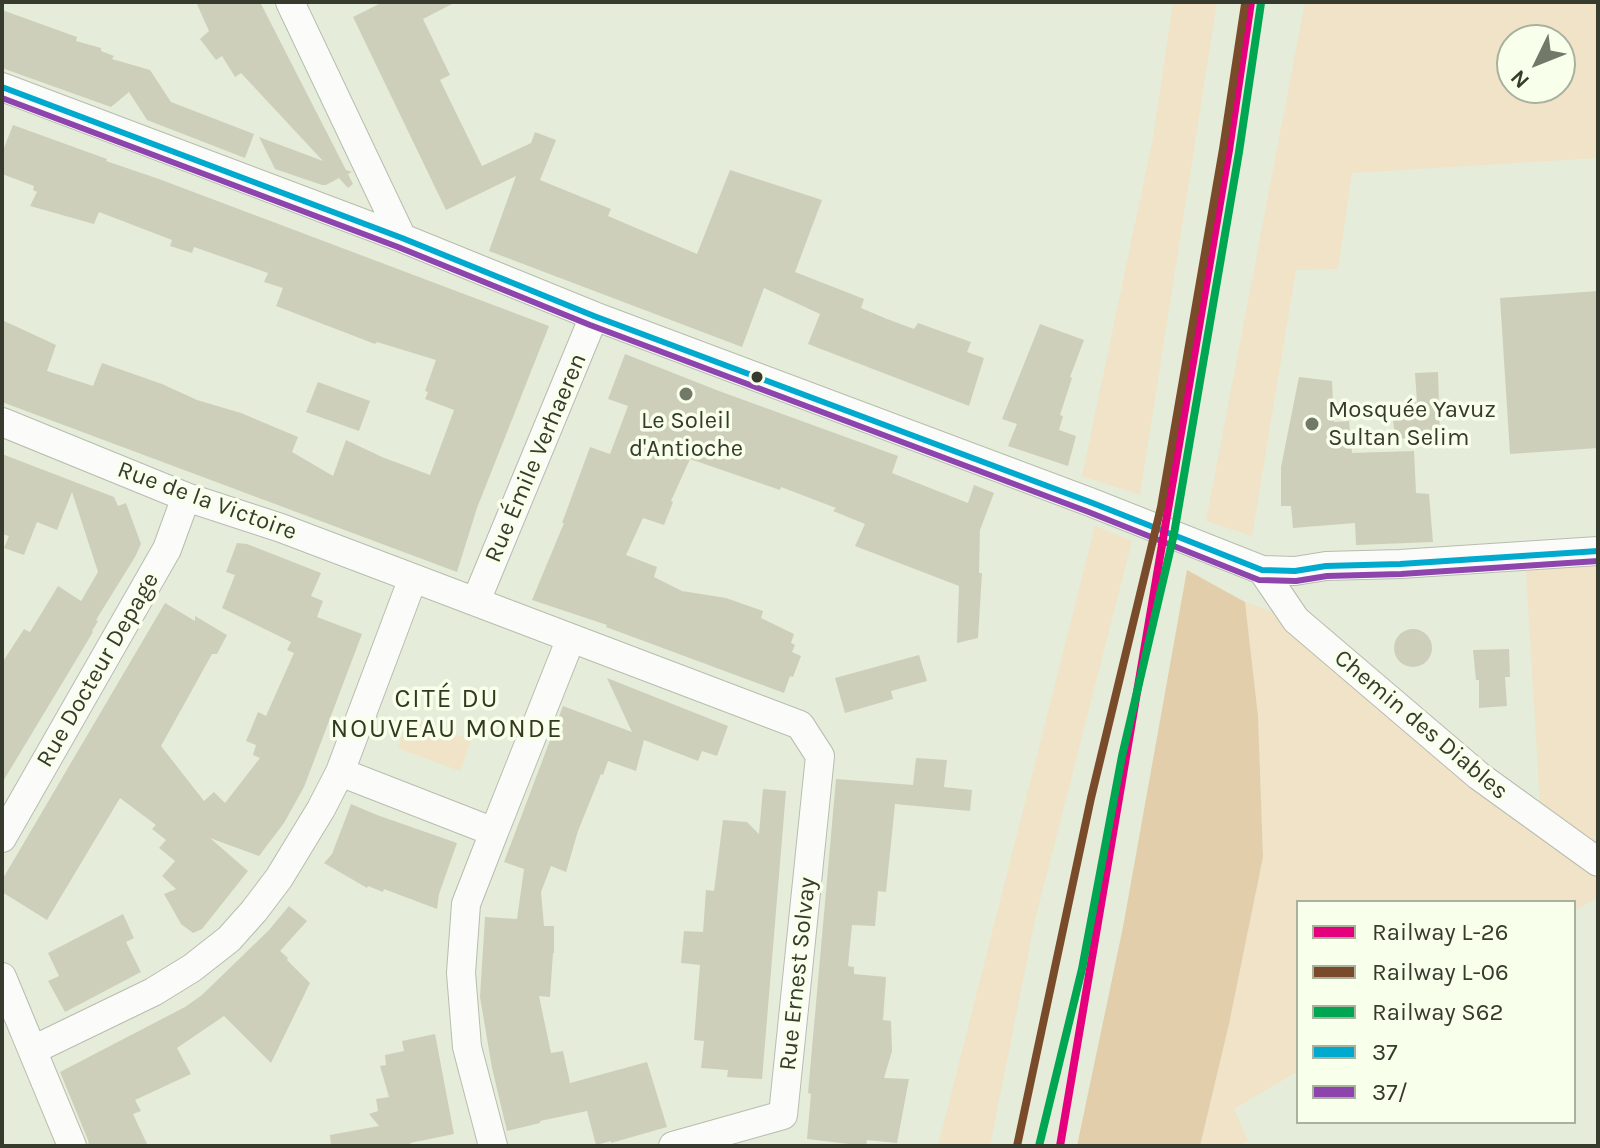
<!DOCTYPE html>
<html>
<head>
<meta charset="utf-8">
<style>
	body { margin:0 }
	#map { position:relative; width:1600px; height:1148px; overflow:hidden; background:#e5ecd9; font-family:Karla,sans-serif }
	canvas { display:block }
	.frame { position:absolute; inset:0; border:4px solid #363b2d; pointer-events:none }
	.legend { position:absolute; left:1296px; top:900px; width:280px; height:224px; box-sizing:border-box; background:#f8ffea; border:2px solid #aab19e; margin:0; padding:10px 14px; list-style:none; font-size:24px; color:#363b2d }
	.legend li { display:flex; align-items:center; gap:16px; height:40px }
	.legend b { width:40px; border:2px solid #aab19e }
	.north { position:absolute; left:1496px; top:24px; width:80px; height:80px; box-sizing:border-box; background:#f8ffea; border:2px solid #aab19e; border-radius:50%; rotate:227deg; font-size:22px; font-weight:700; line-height:32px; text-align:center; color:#363b2d }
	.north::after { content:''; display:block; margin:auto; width:28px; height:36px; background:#737969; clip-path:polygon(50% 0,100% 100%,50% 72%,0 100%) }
</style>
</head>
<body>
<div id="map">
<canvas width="1600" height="1148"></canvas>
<div class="frame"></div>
<ul class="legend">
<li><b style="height:10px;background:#e5007d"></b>Railway L-26</li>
<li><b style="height:10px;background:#7a4b2a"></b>Railway L-06</li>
<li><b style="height:10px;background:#00a651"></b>Railway S62</li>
<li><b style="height:10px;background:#00a9ce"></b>37</li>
<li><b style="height:10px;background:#8e44ad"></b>37/</li>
</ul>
<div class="north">N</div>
</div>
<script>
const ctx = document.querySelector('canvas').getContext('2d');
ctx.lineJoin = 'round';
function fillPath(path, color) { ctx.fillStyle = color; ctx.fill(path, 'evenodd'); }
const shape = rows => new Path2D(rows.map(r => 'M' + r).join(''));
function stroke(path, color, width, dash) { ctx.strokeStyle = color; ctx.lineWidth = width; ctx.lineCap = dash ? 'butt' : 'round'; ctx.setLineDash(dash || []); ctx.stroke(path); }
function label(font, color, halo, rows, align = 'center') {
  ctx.font = font + ' Karla,sans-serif'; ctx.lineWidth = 7; ctx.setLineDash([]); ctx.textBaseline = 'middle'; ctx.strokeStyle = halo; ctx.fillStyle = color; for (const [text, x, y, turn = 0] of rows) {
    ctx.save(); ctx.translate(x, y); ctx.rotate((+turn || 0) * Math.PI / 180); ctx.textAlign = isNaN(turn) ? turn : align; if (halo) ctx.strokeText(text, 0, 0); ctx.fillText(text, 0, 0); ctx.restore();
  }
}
fillPath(shape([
	[1173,2,1217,2,1140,495,1082,476,1153,138],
	[1305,2,1598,2,1598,158,1352,173,1338,269,1296,270,1252,536,1206,521],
	[1512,40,1560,40,1560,88,1512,88],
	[1095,526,1132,541,1035,920,990,1146,938,1146],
	[1598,551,1598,897,1574,911,1574,902,1298,902,1298,1071,1234,1109,1248,1140,1238,1146,1200,1146,1229,1024,1263,857,1258,716,1245,602,1296,620,1541,820,1525,556],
	[409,717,471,740,460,771,398,748]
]), '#f0e3c7');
fillPath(shape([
	[1187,570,1245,602,1258,716,1263,857,1229,1024,1200,1146,1077,1146,1123,927]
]), '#e2ceab');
fillPath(shape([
	[196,2,260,2,346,170,352,172,348,174,353,184,348,188,339,178,326,185,322,185,275,169,259,137,323,161,241,73,235,77,222,56,216,60,200,39,209,31],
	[383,2,456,2,423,19,450,75,440,80,482,166,531,143,535,132,556,140,540,180,611,209,608,216,697,254,730,170,822,200,795,272,864,299,861,308,887,319,914,329,918,323,971,342,967,352,984,358,969,406,808,344,820,314,764,288,742,347,489,251,516,176,446,210,353,17],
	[2,10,77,37,76,41,101,48,101,51,114,56,112,59,150,70,171,102,254,134,245,158,147,120,129,92,111,107,2,68],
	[13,125,107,159,106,161,159,179,549,326,477,508,457,572,2,402,2,320,56,345,47,371,93,386,102,363,162,384,197,400,241,413,298,437,292,452,333,476,346,440,382,457,430,475,454,410,425,399,428,392,425,391,436,360,377,342,375,344,276,306,283,288,264,282,268,273,194,247,192,253,170,246,172,240,99,212,94,224,30,206,37,192,33,190,34,186,2,174,2,153],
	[1598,291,1598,448,1510,454,1500,298],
	[1040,324,1084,340,1070,377,1072,378,1060,415,1063,416,1059,430,1076,436,1068,466,1008,446,1017,424,1002,419],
	[625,354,719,391,898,456,892,473,968,503,974,485,994,493,980,530,979,573,982,573,978,638,957,643,959,586,855,546,865,524,833,511,836,508,781,487,780,490,690,459,671,501,673,502,664,525,643,518,626,555,657,567,654,577,682,591,726,598,763,611,761,618,794,634,791,643,795,645,792,652,801,656,793,677,790,676,784,693,606,627,607,625,532,600,564,523,562,523,590,447,610,454,628,406,608,399],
	[1438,372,1440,437,1395,439,1392,410,1417,402,1415,373],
	[1299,377,1332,381,1334,422,1349,421,1352,453,1414,451,1416,493,1429,494,1433,542,1356,545,1355,523,1293,528,1291,506,1281,506,1281,467],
	[318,382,370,401,359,431,306,412],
	[2,454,114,497,118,506,126,503,141,544,135,557,96,620,98,621,92,631,93,632,2,783,2,663,24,629,30,632,58,586,81,601,98,572,72,492,57,530,37,522,24,555,4,548,9,536,2,534],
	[237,543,247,544,321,573,311,596,323,601,317,617,362,634,304,787,284,823,259,856,210,838,248,871,202,929,193,933,181,924,164,894,176,889,162,876,175,861,159,848,166,840,152,829,156,825,120,798,47,920,2,892,2,880,165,603,195,621,195,616,227,635,217,654,212,654,161,746,204,801,214,792,225,803,260,758,253,755,256,745,246,741,258,712,266,716,294,653,287,650,291,642,222,608,235,575,226,572],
	'1394 648a19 19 0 1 1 38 0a19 19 0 1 1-38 0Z',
	[1509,649,1510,677,1505,677,1507,706,1479,708,1479,680,1476,680,1473,650],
	[919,655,927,681,891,691,893,699,845,713,835,678],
	[607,678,728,726,717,756,702,751,698,761,644,740,636,771,608,761,603,775,601,774,578,831,566,872,551,866,541,892,544,926,554,926,554,953,553,953,550,997,539,996,551,1053,563,1051,570,1083,647,1062,667,1127,611,1143,611,1141,596,1145,587,1111,540,1121,540,1123,507,1131,492,1068,480,997,485,917,517,919,524,869,504,862,563,706,632,732],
	[916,758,947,760,944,787,972,790,970,811,895,804,886,892,878,891,875,926,852,925,848,966,854,967,854,974,886,977,883,1020,891,1021,892,1051,884,1078,909,1079,897,1143,867,1140,866,1146,807,1139,811,1094,808,1093,836,779,913,785],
	[763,789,786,791,762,1079,727,1077,728,1070,701,1068,704,1041,694,1040,700,965,681,963,684,931,703,932,706,890,714,891,723,820,747,822,759,834],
	[351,804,377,815,457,843,439,894,437,909,384,889,383,892,368,886,367,888,324,863,332,854],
	[289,906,307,921,280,951,288,958,287,960,310,983,271,1063,224,1016,177,1048,191,1074,135,1100,141,1111,133,1114,148,1146,89,1146,88,1140,60,1072,185,1007,202,995,269,930],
	[123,914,134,938,126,942,141,972,65,1012,48,981,59,976,48,953],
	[435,1034,454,1134,410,1143,411,1146,331,1146,330,1135,379,1126,369,1114,378,1111,376,1099,389,1097,380,1066,386,1065,385,1055,404,1051,402,1041]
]), '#cecfba');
const minor = shape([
	[290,2,402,238],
	[2,87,402,238,594,316,1090,502,1262,570,1295,571,1326,566,1400,564,1598,551],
	[2,422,186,497,281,528,413,578],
	[1262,570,1296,620,1479,776,1598,862],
	[476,601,594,316],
	[571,638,800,725,820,756,783,1115,673,1146],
	[2,838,167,549,186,497],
	[2,977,72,1146],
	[33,1050,153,992,192,968,229,939,254,911,279,878,321,809,340,772,413,578,571,638,494,832,340,772],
	[493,1146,467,1047,461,973,466,904,494,832]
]);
stroke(minor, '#b7bdae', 30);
stroke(minor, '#fbfcf9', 28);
stroke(shape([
	[2,87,402,238,594,316,1090,502,1262,570,1295,571,1326,566,1400,564,1598,551]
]), '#00a9ce', 6);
stroke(shape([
	[2,98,398,247,590,325,1086,511,1259,580,1296,581,1327,576,1401,574,1598,561]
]), '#8e44ad', 6);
stroke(shape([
	[1060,1146,1229,150,1251,2]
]), '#e5007d', 8);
stroke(shape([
	[1017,1146,1091,798,1161,507,1223,149,1245,4]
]), '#7a4b2a', 8);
stroke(shape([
	[1039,1146,1082,969,1122,756,1174,534,1239,152,1261,3]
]), '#00a651', 8);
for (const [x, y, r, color] of [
	[757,377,7,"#363b2d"],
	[686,394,8,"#737969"],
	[1312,424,8,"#737969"]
]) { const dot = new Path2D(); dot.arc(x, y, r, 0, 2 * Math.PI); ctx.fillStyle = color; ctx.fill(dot); stroke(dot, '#f8ffea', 3); }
label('24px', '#363b2d', '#f8ffea', [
	["Mosquée Yavuz",1328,410],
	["Sultan Selim",1328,438],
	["Le Soleil",686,421,"center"],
	["d'Antioche",686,449,"center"]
], 'left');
label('24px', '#363b2d', '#f8ffea', [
	["Rue Émile Verhaeren",536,458,-67],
	["Rue de la Victoire",207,501,20],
	["Rue Docteur Depage",98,670,-60],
	["Chemin des Diables",1421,725,40],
	["Rue Ernest Solvay",798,974,-84]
]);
ctx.letterSpacing = '2px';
label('26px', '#323a1e', '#f8ffea', [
	["CITÉ DU",447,700],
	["NOUVEAU MONDE",447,730]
]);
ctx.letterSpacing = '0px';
</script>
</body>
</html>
